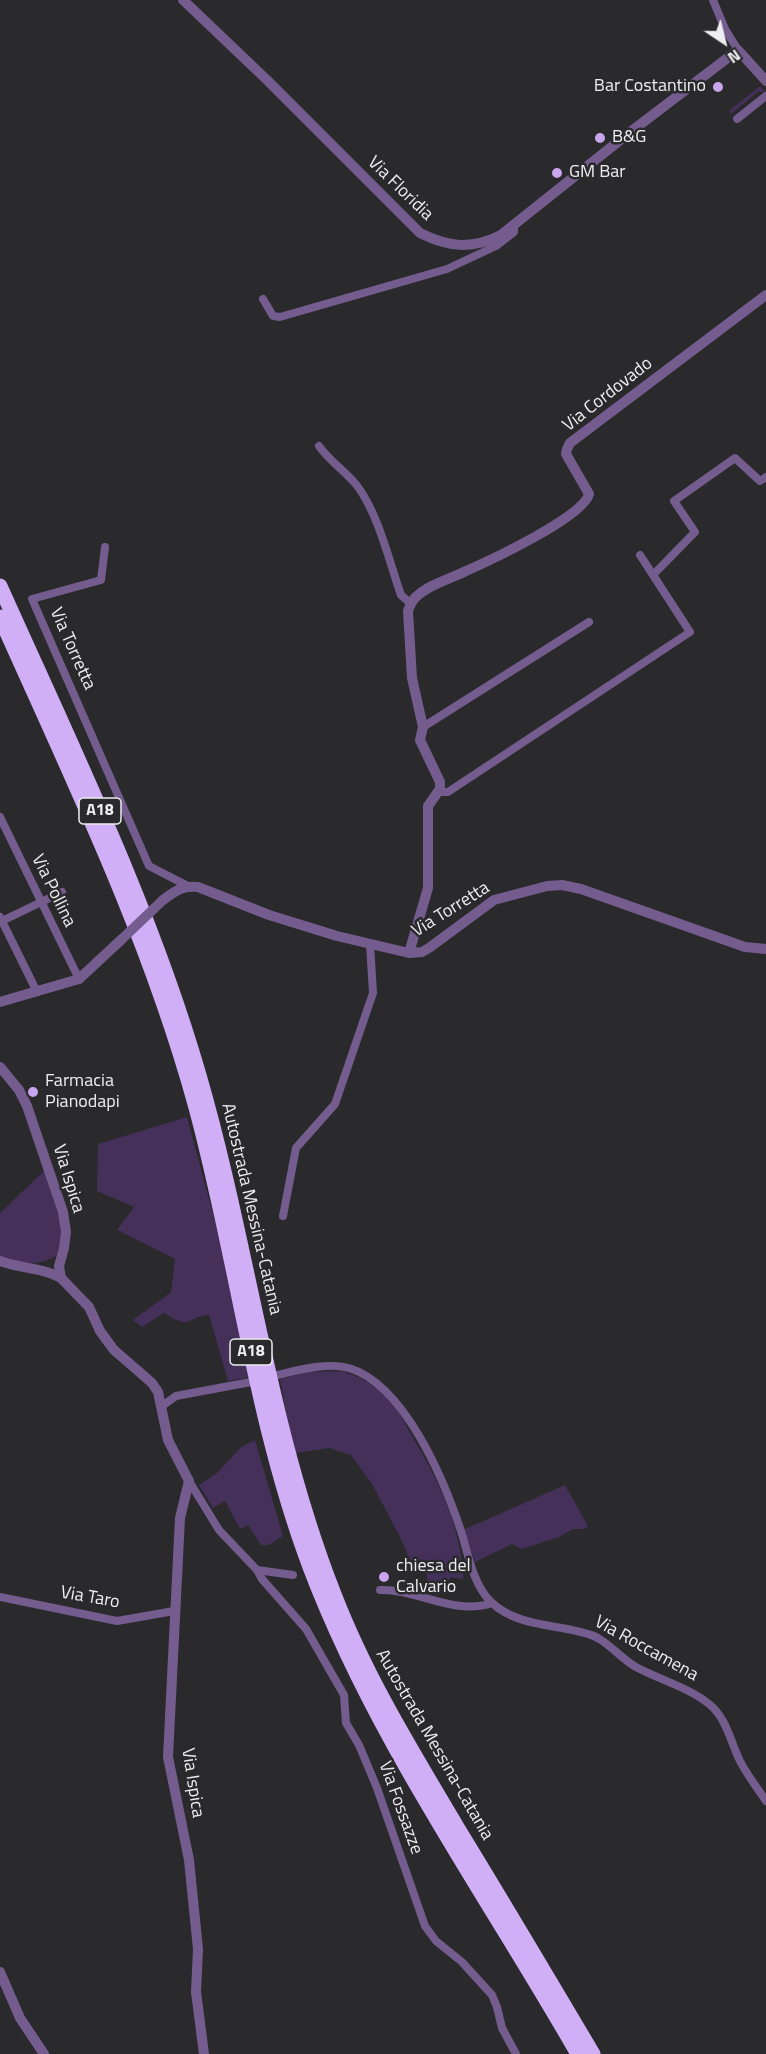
<!DOCTYPE html>
<style>
body{margin:0}
#map{position:relative;width:766px;height:2054px;overflow:hidden;background:#2a292c;font-family:"Titillium Web",sans-serif}
canvas{display:block}
.north{position:absolute;left:694px;top:12px;width:60px;height:60px;-webkit-text-stroke:4px #2a292c;paint-order:stroke;rotate:145deg;font-size:16px;font-weight:700;line-height:24px;text-align:center;color:#eeedef}
.north::after{content:'';display:block;margin:auto;width:21px;height:27px;background:#eeedef;clip-path:polygon(50% 0,100% 100%,50% 72%,0 100%)}
</style>
<div id="map">
<canvas width="766" height="2054"></canvas>
<div class="north">N</div>
</div>
<script>
const ctx = document.querySelector('canvas').getContext('2d');
ctx.lineJoin = 'round';
function paint(path, color) { ctx.fillStyle = color; ctx.fill(path, 'evenodd'); }
function trace(path, color, width, dash) { ctx.strokeStyle = color; ctx.lineWidth = width; ctx.lineCap = dash ? 'butt' : 'round'; ctx.setLineDash(dash || []); ctx.stroke(path); }
function drawText(font, color, halo, rows, align = 'center') {
  ctx.font = font + ' "Titillium Web",sans-serif'; ctx.lineWidth = 5; ctx.setLineDash([]); ctx.textBaseline = 'middle'; ctx.strokeStyle = halo; ctx.fillStyle = color; for (const [text, x, y, turn = 0] of rows) {
    ctx.save(); ctx.translate(x, y); ctx.rotate((+turn || 0) * Math.PI / 180); ctx.textAlign = isNaN(turn) ? turn : align; if (halo) ctx.strokeText(text, 0, 0); ctx.fillText(text, 0, 0); ctx.restore();
  }
}
paint(new Path2D(`
 M 760,86 L 766,93 L 759,91 L 731,114 L 729,111 Z
 M 187,1117 L 232,1285 L 251,1377 L 228,1381 L 209,1315 C 185,1317 192,1331 164,1313 L 142,1327 L 133,1320 L 171,1292 L 175,1259 L 117,1230 L 134,1207 L 97,1191 L 98,1144 Z
 M 46,1169 L 58,1206 L 63,1237 L 56,1256 C 37,1267 20,1263 0,1258 L 0,1213 Z
 M 341,1371 C 359,1376 375,1385 388,1398 C 397,1406 402,1419 408,1429 C 431,1468 453,1507 460,1551 C 462,1561 464,1569 463,1579 L 451,1577 L 449,1580 L 445,1580 L 442,1585 L 428,1583 L 426,1570 L 412,1565 L 400,1537 L 372,1484 L 351,1455 L 329,1448 L 296,1453 L 288,1424 L 280,1379 L 308,1372 Z
 M 255,1440 L 283,1536 L 269,1545 L 261,1545 L 248,1525 L 240,1529 L 225,1501 L 213,1508 L 199,1485 L 216,1474 L 241,1447 Z
 M 565,1485 L 588,1526 L 585,1529 L 573,1529 L 559,1537 L 522,1549 L 512,1544 L 475,1562 L 463,1530 Z`), '#443059');
trace(new Path2D(`
 M 713,0 L 725,29 L 738,50
 M 737,119 L 766,96
 M 263,299 L 273,316 L 280,317 L 447,269 L 496,246 L 514,232 L 514,226
 M 319,446 C 330,462 347,472 358,487 C 379,516 389,561 401,595 L 410,603
 M 105,547 L 101,580 L 32,599 L 149,866 L 188,886
 M 653,575 L 695,532 L 674,501 L 735,458 L 760,481 L 766,477
 M 423,727 L 589,622
 M 437,792 L 448,792 L 690,632 L 640,555
 M 0,817 L 79,979
 M 0,917 L 37,992
 M 0,922 L 62,892
 M 283,1216 L 296,1148 L 335,1104 L 373,993 L 370,944
 M 277,1375 C 299,1370 326,1362 349,1368 C 405,1385 444,1480 461,1531 C 468,1553 473,1585 491,1602 C 517,1627 556,1624 588,1634 C 605,1638 621,1659 636,1667 C 660,1680 688,1687 709,1704 C 727,1718 731,1744 741,1763 C 748,1776 758,1789 766,1801
 M 162,1406 L 176,1396 L 251,1382
 M 189,1481 L 219,1530 L 257,1570 L 293,1575
 M 257,1570 L 262,1579 L 306,1629 L 344,1695 L 346,1723 L 359,1745 L 377,1788 L 425,1926 L 436,1941 L 462,1962 L 492,1995 L 497,2007 L 502,2028 L 516,2054
 M 380,1590 C 417,1589 454,1616 492,1603
 M 0,1597 L 117,1621 L 174,1611`), '#745d8e', 8);
trace(new Path2D(`
 M 183,0 L 267,80 L 420,233 C 448,247 472,250 501,235 L 629,133 L 738,50 L 766,81
 M 163,900 C 175,891 183,885 198,887 L 269,915 L 337,936 L 409,953 L 422,952 L 429,948 L 494,900 L 547,886 L 562,885 L 581,889 L 745,947 L 766,949
 M 409,953 L 428,888 L 428,806 L 440,789 L 440,782 L 420,740 L 423,727 L 412,678 L 408,611 C 410,605 412,600 417,596 C 430,584 450,579 466,571 C 491,560 583,517 589,494 L 566,454 L 567,449 L 570,443 L 766,295
 M 0,1002 L 79,979 L 122,939
 M 0,1067 L 19,1090 L 27,1106 L 63,1212 L 66,1232 L 64,1248 L 59,1266 L 61,1278 L 89,1307 L 100,1331 L 114,1350 L 152,1383 L 158,1392 L 168,1440 L 189,1481 L 180,1518 L 168,1757 L 189,1860 L 198,1949 L 196,1992 L 204,2054
 M 0,1261 C 20,1269 42,1267 61,1278
 M 0,1972 L 20,2018 L 44,2054`), '#745d8e', 10);
trace(new Path2D(`
 M 0,586 C 72,747 150,906 199,1075 C 249,1247 268,1427 334,1594 C 366,1677 412,1751 457,1827 C 503,1902 548,1978 593,2054
 M 0,617 C 71,776 148,934 195,1104 C 237,1257 254,1418 310,1567 C 376,1741 486,1893 578,2054`), '#d1aff7', 15);
trace(new Path2D(`
 M 122,939 L 163,900`), '#745d8e', 10);
for (const [x, y, r, color] of [
 [718,87,6,"#c8a5ee"],
 [600,138,6,"#c8a5ee"],
 [557,173,6,"#c8a5ee"],
 [33,1092,6,"#c8a5ee"],
 [384,1577,6,"#c8a5ee"]
]) { const dot = new Path2D(); dot.arc(x, y, r, 0, 2 * Math.PI); ctx.fillStyle = color; ctx.fill(dot); trace(dot, '#2a292c', 2); }
for (const [x, y, w] of [
 [100,811,42],
 [251,1352,42]
]) { const box = new Path2D(); box.roundRect(x - w / 2, y - 13, w, 26, 4.5); ctx.fillStyle = '#2a292c'; ctx.fill(box); trace(box, '#eeedef', 1.5); }
drawText('bold 16px', '#eeedef', null, [
 ["A18",100,811],
 ["A18",251,1352]
]);
drawText('18px', '#eeedef', '#2a292c', [
 ["Bar Costantino",706,87,"right"],
 ["B&G",612,138],
 ["GM Bar",569,173],
 ["Farmacia",45,1082],
 ["Pianodapi",45,1103],
 ["chiesa del",396,1567],
 ["Calvario",396,1588]
], 'left');
drawText('18px', '#eeedef', '#2a292c', [
 ["Via Floridia",400,189,44],
 ["Via Cordovado",608,395,-38],
 ["Via Torretta",72,649,66],
 ["Via Pollina",53,891,64],
 ["Via Torretta",451,910,-32],
 ["Via Ispica",68,1179,73],
 ["Autostrada Messina-Catania",251,1209,77],
 ["Via Taro",90,1598,10],
 ["Via Roccamena",646,1649,29],
 ["Autostrada Messina-Catania",434,1745,60],
 ["Via Ispica",192,1783,81],
 ["Via Fossazze",400,1808,70]
]);
</script>
